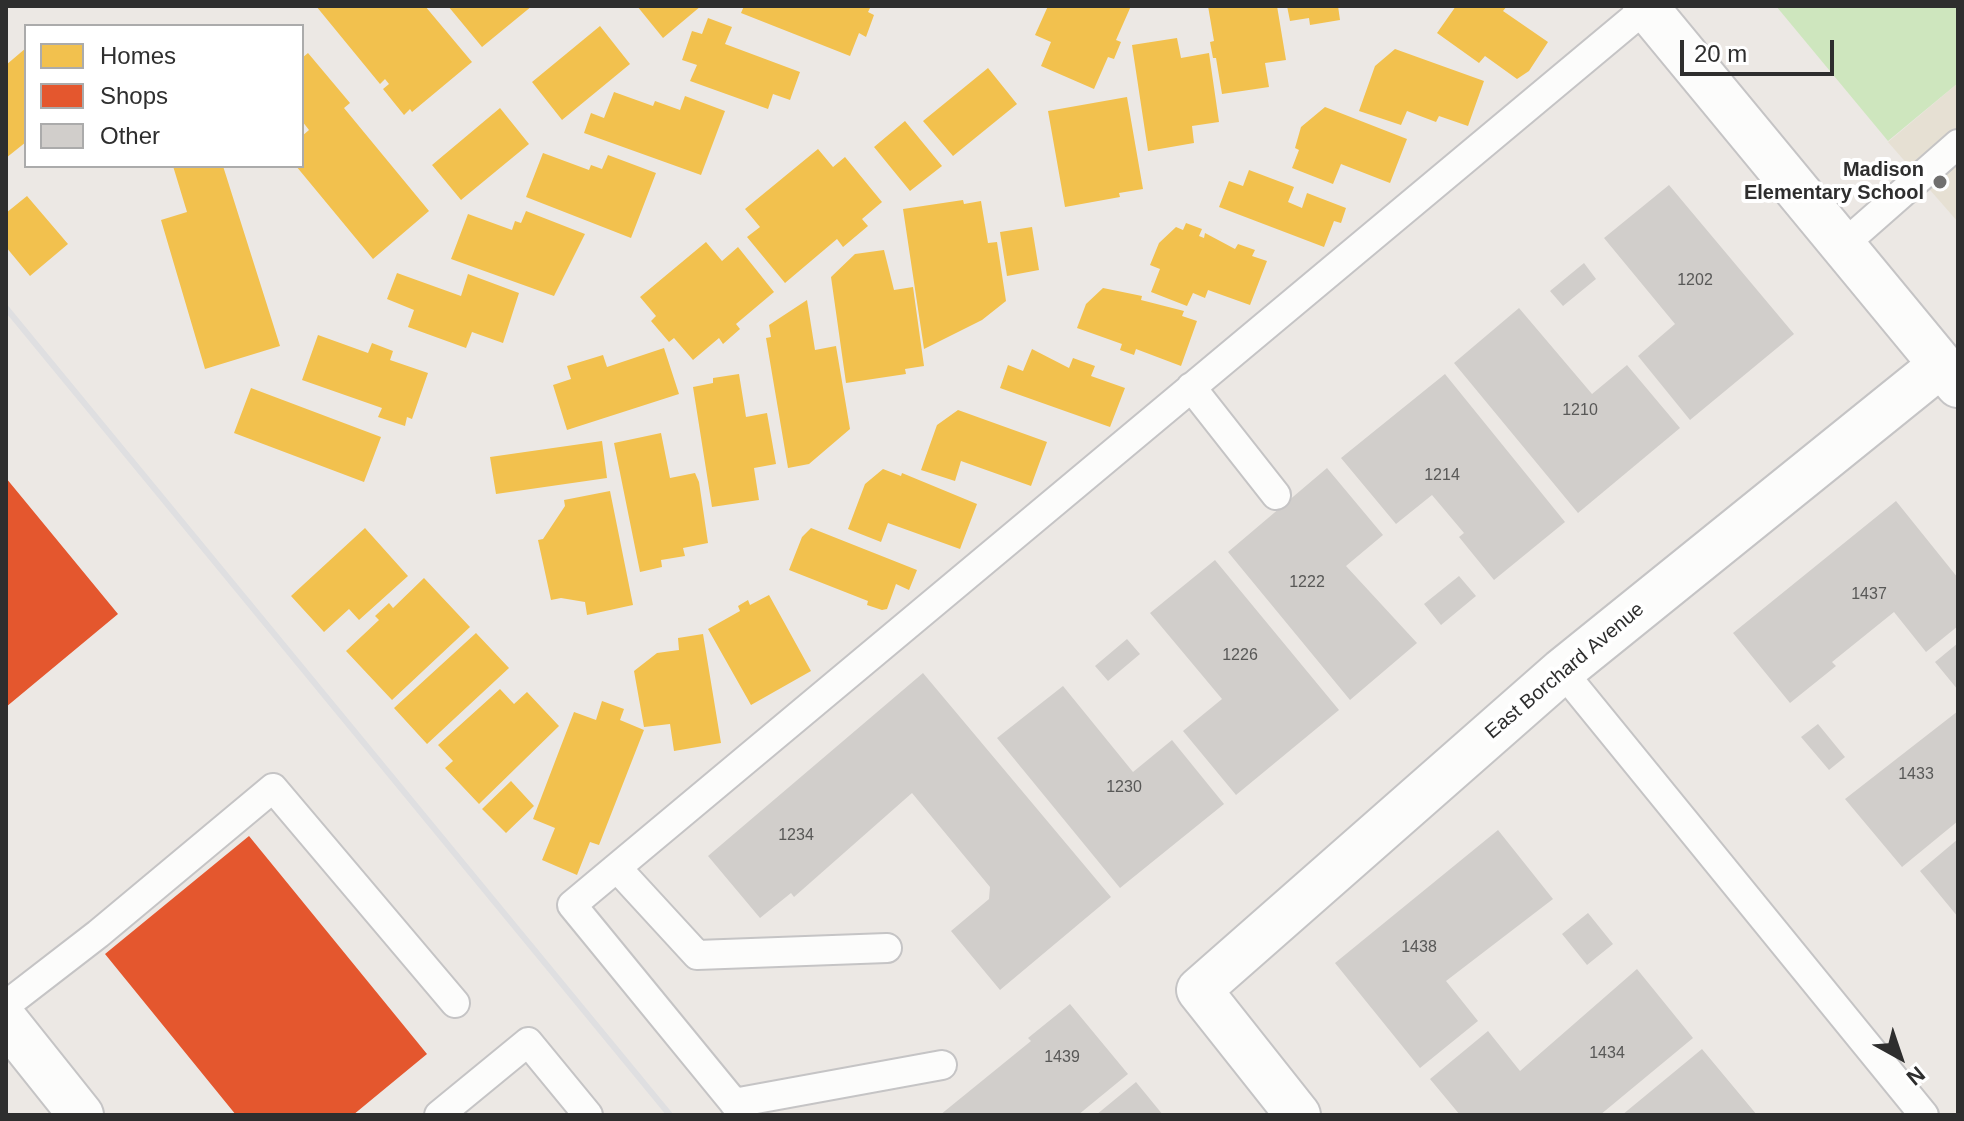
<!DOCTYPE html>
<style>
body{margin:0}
#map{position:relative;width:1964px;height:1121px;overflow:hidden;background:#ece8e4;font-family:Helvetica,sans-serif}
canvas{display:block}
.frame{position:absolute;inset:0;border:8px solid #2e2e2e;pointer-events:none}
.legend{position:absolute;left:24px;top:24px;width:280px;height:144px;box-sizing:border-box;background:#fff;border:2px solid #ababab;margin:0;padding:10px 14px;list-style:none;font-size:24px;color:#2e2e2e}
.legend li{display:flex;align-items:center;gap:16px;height:40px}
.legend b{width:40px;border:2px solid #ababab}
.north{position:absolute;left:1860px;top:1017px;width:80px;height:80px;-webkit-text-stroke:6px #fff;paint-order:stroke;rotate:140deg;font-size:22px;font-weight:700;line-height:32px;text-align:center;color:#2e2e2e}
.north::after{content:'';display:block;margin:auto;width:28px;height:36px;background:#2e2e2e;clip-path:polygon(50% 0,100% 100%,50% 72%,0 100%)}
.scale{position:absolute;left:1680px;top:40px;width:154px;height:36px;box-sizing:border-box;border:4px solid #2e2e2e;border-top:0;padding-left:10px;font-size:24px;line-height:28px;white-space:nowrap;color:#2e2e2e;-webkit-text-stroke:6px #fff;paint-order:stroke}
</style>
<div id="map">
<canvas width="1964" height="1121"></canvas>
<div class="frame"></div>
<ul class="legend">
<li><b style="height:22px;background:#f2c14e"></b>Homes</li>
<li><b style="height:22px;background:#e4572e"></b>Shops</li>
<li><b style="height:22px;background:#d1cecb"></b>Other</li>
</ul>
<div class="north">N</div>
<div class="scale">20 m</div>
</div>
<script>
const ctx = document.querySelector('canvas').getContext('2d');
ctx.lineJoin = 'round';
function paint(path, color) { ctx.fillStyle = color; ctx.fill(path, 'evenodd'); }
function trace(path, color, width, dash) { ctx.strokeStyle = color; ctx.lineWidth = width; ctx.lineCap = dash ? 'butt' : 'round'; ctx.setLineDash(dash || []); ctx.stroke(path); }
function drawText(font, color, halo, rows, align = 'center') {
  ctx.font = font + ' Helvetica,sans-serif'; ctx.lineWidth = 8; ctx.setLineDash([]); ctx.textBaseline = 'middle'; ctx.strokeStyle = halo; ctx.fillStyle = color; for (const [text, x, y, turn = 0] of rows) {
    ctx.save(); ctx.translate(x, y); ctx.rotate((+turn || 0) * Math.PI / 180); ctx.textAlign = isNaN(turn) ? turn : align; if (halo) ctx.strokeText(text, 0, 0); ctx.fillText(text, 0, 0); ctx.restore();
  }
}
paint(new Path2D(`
 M 1958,83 L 1958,222 L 1888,142 Z`), '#e6e0d3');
paint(new Path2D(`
 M 1776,6 L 1958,6 L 1958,83 L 1888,141 Z`), '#cee6be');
paint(new Path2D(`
 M 316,6 L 425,6 L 472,62 L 412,112 L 410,109 L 404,115 L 383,89 L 389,84 L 385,79 L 380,84 Z
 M 448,6 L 532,6 L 482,47 Z
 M 637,6 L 701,6 L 663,38 Z
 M 744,6 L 871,6 L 868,12 L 874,15 L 866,37 L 859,33 L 850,56 L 741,13 Z
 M 1048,6 L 1131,6 L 1116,40 L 1121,42 L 1114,59 L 1108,57 L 1094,89 L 1041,66 L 1051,42 L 1035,35 Z
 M 1208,6 L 1277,6 L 1286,60 L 1265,63 L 1269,87 L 1222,94 L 1216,58 L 1213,58 L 1210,42 L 1214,41 Z
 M 1287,6 L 1338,6 L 1340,20 L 1310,25 L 1309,18 L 1290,21 Z
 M 1456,6 L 1507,6 L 1503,11 L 1548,42 L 1529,71 L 1517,79 L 1485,56 L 1479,63 L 1437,33 Z
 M 708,18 L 732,27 L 725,44 L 800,72 L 790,100 L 773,94 L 768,109 L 690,81 L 697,65 L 682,60 L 692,31 L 702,34 Z
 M 600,26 L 630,64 L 562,120 L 532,82 Z
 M 1177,38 L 1181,58 L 1209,53 L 1219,122 L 1192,126 L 1194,143 L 1148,151 L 1132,45 Z
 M 26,48 L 26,142 L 6,158 L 6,65 Z
 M 1395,49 L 1484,81 L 1468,126 L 1439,116 L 1436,122 L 1407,111 L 1401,125 L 1359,111 L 1375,66 Z
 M 308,53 L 350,103 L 344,108 L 429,211 L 373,259 L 296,166 L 302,166 L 302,136 L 309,130 L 302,121 L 302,58 Z
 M 988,68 L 1017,104 L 953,156 L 923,121 Z
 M 614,92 L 653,106 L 655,101 L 680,110 L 685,96 L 725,111 L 701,175 L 584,133 L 591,113 L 604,118 Z
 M 1127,97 L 1143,189 L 1119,193 L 1120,197 L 1065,207 L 1048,111 Z
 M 1325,107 L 1407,139 L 1390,183 L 1341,164 L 1333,184 L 1292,168 L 1299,150 L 1295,148 L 1301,127 Z
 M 500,108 L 529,144 L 461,200 L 432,165 Z
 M 905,121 L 942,166 L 910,191 L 874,147 Z
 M 818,149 L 833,167 L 845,157 L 882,202 L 862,219 L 868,226 L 843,247 L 837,239 L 785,283 L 747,237 L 760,227 L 745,209 Z
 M 543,153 L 589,170 L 591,165 L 602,169 L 608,155 L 656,173 L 631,238 L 526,197 Z
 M 173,166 L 223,166 L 280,346 L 205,369 L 161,220 L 187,212 Z
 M 1249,170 L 1294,187 L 1288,202 L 1302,208 L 1307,193 L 1346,208 L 1341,223 L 1334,221 L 1324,247 L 1219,207 L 1229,181 L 1243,186 Z
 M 27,196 L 68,244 L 30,276 L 6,247 L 6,213 Z
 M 963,200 L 964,204 L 981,201 L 988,243 L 997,242 L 1006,301 L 982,320 L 924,349 L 903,209 Z
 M 526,211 L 585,234 L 554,296 L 451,259 L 468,214 L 512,230 L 515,221 L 521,223 Z
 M 1186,223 L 1202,229 L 1199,236 L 1204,238 L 1205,233 L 1235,249 L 1238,244 L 1255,250 L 1252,256 L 1267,261 L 1250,305 L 1208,290 L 1205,298 L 1193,293 L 1187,306 L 1151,292 L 1160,269 L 1150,265 L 1159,243 L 1176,227 L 1183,230 Z
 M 1032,227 L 1039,270 L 1007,276 L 1000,232 Z
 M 706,242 L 722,261 L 738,247 L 774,292 L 736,324 L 740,329 L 723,344 L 719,338 L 693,360 L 674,338 L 669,342 L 651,321 L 656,316 L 640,297 Z
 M 884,250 L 894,290 L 913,287 L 924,366 L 905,369 L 906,374 L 846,383 L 831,277 L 855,254 Z
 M 397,273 L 461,296 L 468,274 L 519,293 L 503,343 L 472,332 L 466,348 L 408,327 L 414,310 L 387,299 Z
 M 1103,288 L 1142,296 L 1141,300 L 1184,311 L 1182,316 L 1197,321 L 1181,366 L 1136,349 L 1134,355 L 1120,350 L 1122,344 L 1077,328 L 1086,304 Z
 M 807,300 L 815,350 L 836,346 L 850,429 L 809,464 L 788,468 L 766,338 L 771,337 L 769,325 Z
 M 318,335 L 368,353 L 372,343 L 393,351 L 390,360 L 428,373 L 412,419 L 407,417 L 405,426 L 378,417 L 382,408 L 302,380 Z
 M 664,348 L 679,394 L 567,430 L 553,385 L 571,379 L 567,366 L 603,355 L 607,367 Z
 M 1032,349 L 1069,368 L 1073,358 L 1095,366 L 1091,376 L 1125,388 L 1110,427 L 1000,388 L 1008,365 L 1023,371 Z
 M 739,374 L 746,417 L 767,413 L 776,464 L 754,468 L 759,500 L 712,507 L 693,387 L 713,383 L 713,378 Z
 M 251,388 L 381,437 L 364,482 L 234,433 Z
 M 958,410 L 1047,442 L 1031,486 L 961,461 L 955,481 L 921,470 L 937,425 Z
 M 661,433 L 670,478 L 695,473 L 699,482 L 708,543 L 683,548 L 685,556 L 661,560 L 662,567 L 640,572 L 614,443 Z
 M 602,441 L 607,478 L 496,494 L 490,457 Z
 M 883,469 L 901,476 L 902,473 L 977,504 L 960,549 L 888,523 L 881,542 L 848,529 L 865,484 Z
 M 610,491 L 633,605 L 587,615 L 585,602 L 561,598 L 551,600 L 538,540 L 543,539 L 565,506 L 564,500 Z
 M 365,528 L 408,576 L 359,620 L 349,609 L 324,632 L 291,596 Z
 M 811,528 L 917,570 L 909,590 L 896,584 L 887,609 L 882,610 L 867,605 L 868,601 L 789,570 L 802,537 Z
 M 424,578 L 470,627 L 392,700 L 346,651 L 379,620 L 375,616 L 389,603 L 393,608 Z
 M 769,595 L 811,671 L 751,705 L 708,629 L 740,611 L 738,606 L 748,600 L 750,605 Z
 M 476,633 L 509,668 L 427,744 L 394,708 Z
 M 703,634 L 721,743 L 674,751 L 670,724 L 644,727 L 634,671 L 657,653 L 679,650 L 678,638 Z
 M 500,689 L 514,704 L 527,692 L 559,726 L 479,804 L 445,768 L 453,761 L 438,745 Z
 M 602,701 L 624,709 L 620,720 L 644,730 L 599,845 L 590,842 L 577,875 L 542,860 L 555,828 L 533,819 L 574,712 L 596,720 Z
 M 511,781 L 534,806 L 506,833 L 482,809 Z`), '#f2c14e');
paint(new Path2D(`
 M 6,478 L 118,614 L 6,707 Z
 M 249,836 L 427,1054 L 353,1115 L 236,1115 L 105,954 Z`), '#e4572e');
paint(new Path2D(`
 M 1669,185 L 1794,334 L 1690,420 L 1638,356 L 1675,324 L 1604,238 Z
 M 1584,263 L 1596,279 L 1563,306 L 1550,291 Z
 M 1519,308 L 1592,394 L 1627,365 L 1680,428 L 1578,513 L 1454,363 Z
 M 1445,374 L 1565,522 L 1494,580 L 1459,537 L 1464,533 L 1432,495 L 1396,524 L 1341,458 Z
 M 1327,468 L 1383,535 L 1346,566 L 1417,643 L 1350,700 L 1228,552 Z
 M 1896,501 L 1958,578 L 1958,626 L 1926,652 L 1894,612 L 1832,662 L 1836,666 L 1790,703 L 1733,633 Z
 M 1215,560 L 1339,710 L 1236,795 L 1183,731 L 1222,699 L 1150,613 Z
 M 1459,576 L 1476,596 L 1441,625 L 1424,604 Z
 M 1127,639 L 1140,654 L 1108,681 L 1095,666 Z
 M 1958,643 L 1958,690 L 1935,662 Z
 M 923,673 L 1111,897 L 1000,990 L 951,931 L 989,899 L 990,887 L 912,793 L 794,897 L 791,893 L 760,918 L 708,856 Z
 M 1063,686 L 1133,772 L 1172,740 L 1224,804 L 1120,888 L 997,738 Z
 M 1958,711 L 1958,821 L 1902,867 L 1845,799 Z
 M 1818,724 L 1845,757 L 1829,770 L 1801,737 Z
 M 1498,830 L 1553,899 L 1446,981 L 1478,1021 L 1420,1068 L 1335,963 Z
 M 1958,839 L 1958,917 L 1920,871 Z
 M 1588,913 L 1613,944 L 1587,965 L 1562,934 Z
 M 1637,969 L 1693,1038 L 1600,1115 L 1460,1115 L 1430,1079 L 1488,1031 L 1520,1071 Z
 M 1070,1004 L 1128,1074 L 1078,1115 L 940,1115 L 1031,1041 L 1028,1038 Z
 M 1702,1049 L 1757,1115 L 1622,1115 Z
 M 1136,1082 L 1163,1115 L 1096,1115 Z`), '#d1cecb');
const service = new Path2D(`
 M 1842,246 L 1958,144
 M 1191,387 L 1276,495
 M 1562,671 L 1924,1115
 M 617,868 L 697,955 L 887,948
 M 6,1005 L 98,934 L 273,788 L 455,1003
 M 734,1103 L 942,1065
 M 439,1115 L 528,1042 L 588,1115
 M 744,1115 L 572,905 L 1646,8`);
const minor = new Path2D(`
 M 6,1021 L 81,1115
 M 1298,1115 L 1199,990 L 1562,671 L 1941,365`);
const tertiary = new Path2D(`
 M 1645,6 L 1958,385`);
trace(service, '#c5c4c5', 32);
trace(minor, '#c5c4c5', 48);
trace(tertiary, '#c5c4c5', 48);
trace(service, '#fcfcfb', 28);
trace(minor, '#fcfcfb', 44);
trace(tertiary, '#fcfcfb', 44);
trace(new Path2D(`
 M 6,308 L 670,1115`), '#dfdfe1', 6);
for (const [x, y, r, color] of [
 [1940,182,8,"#706f6e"]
]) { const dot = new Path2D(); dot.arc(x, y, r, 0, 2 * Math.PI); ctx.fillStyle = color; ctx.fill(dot); trace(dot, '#fff', 3); }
drawText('16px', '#585857', null, [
 ["1202",1695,281],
 ["1210",1580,411],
 ["1214",1442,476],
 ["1222",1307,583],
 ["1437",1869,595],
 ["1226",1240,656],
 ["1433",1916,775],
 ["1230",1124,788],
 ["1234",796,836],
 ["1438",1419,948],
 ["1434",1607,1054],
 ["1439",1062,1058]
]);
drawText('bold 20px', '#2e2e2e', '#fff', [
 ["Madison",1924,170],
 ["Elementary School",1924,193]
], 'right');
drawText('20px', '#2e2e2e', '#fff', [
 ["East Borchard Avenue",1565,671,-40]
]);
</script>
